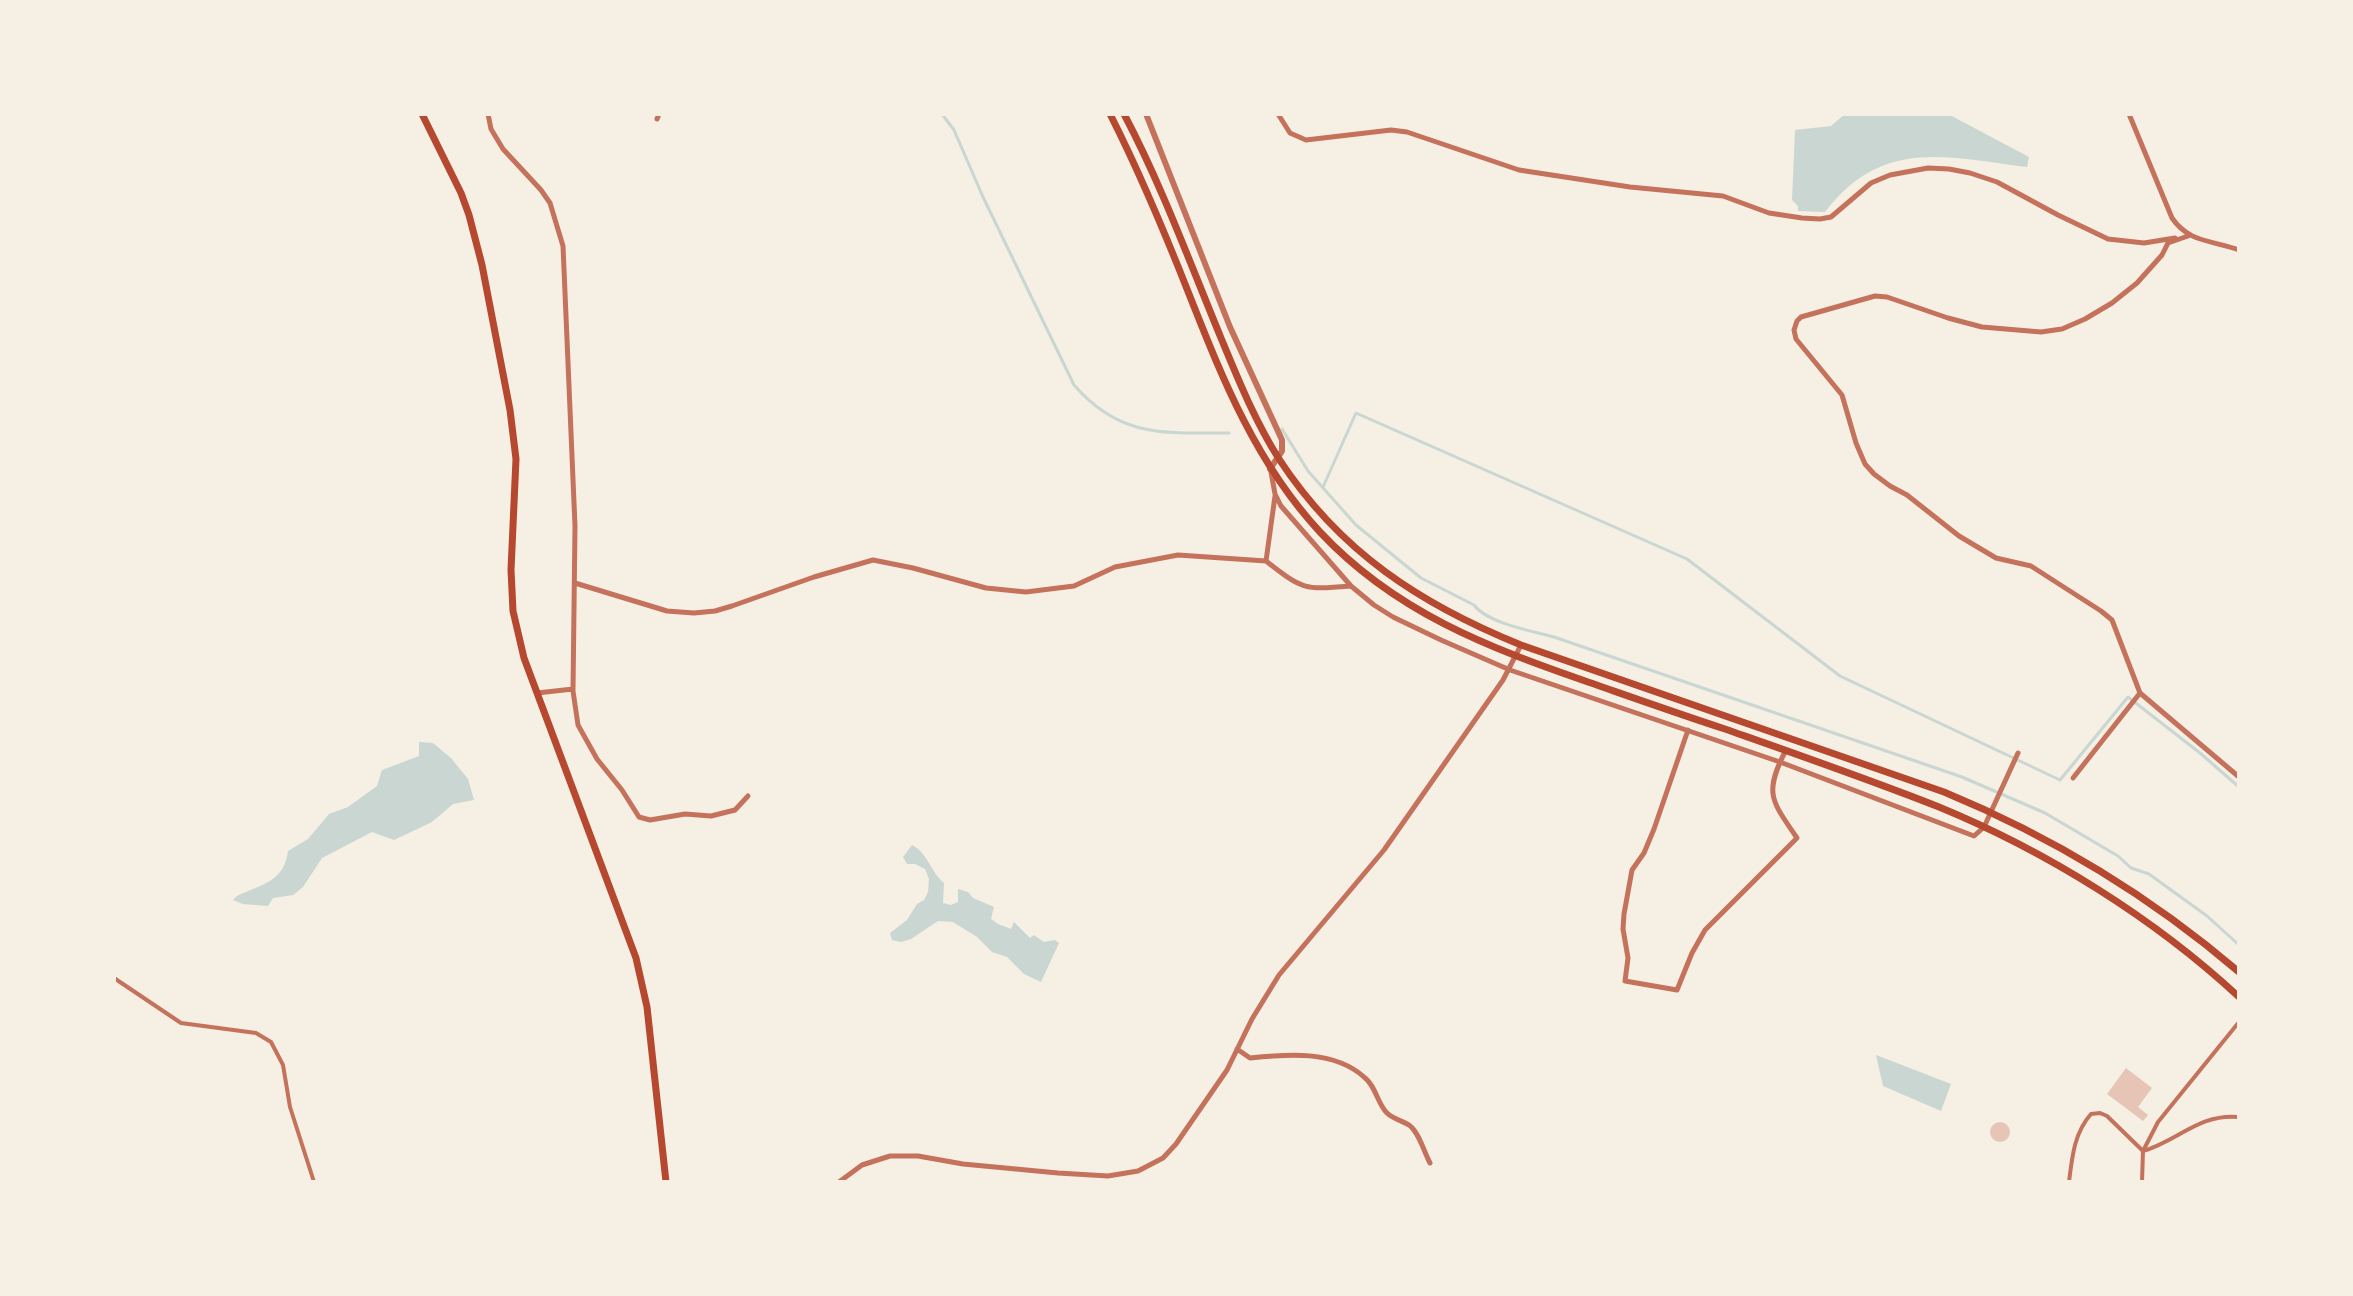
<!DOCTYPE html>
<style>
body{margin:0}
#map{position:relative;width:2353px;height:1296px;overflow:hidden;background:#f6efe4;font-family:Quicksand,sans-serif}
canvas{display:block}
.frame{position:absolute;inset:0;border:116px solid #f6efe4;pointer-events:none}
</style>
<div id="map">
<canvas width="2353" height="1296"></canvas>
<div class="frame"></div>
</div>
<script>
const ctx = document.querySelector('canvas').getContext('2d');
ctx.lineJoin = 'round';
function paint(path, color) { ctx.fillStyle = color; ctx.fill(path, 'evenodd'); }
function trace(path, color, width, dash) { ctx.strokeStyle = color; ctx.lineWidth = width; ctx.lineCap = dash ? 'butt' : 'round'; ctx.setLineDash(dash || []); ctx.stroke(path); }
paint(new Path2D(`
 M 1845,114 L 1948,114 L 2029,157 L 2027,167 C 1947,157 1882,137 1825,212 L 1798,211 L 1798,206 L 1792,200 L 1795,130 L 1831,126 Z
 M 419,742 L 433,743 L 451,758 L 468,779 L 474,800 L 453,804 L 432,822 L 394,840 L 372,832 L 322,858 L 303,887 L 293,895 L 273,898 L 268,906 L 243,904 L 233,900 L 237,896 C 262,884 284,882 288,851 L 308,839 L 329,814 L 348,807 L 377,786 L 382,770 L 419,756 Z
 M 912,845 C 927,852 930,871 944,883 L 943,903 L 951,905 L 958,902 L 958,889 L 968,892 L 973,898 L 994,907 L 991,919 L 998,924 L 1011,929 L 1014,922 L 1030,938 L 1034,935 L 1044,942 L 1055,940 L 1059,943 L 1041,982 L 1024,974 L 1007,957 L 992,952 L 977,937 L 953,922 L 938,921 L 911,939 L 901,942 L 892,940 L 890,933 L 907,920 L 917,904 L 924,900 L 928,892 L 929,879 L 925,869 L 915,864 L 907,864 L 903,857 Z
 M 1876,1055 L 1951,1084 L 1941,1111 L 1883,1086 Z`), '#c9d6d2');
trace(new Path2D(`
 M 942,114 L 954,130 L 983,197 L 1074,385 C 1120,438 1164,433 1229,433
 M 1282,429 L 1308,471 L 1356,525 L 1421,578 L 1474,605 C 1487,623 1532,631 1554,637 L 1962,777 L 2045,813 L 2118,856 L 2131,868 L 2149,874 L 2207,916 L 2239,945
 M 1323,487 L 1356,413 L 1687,559 L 1840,676 L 2060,780 L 2128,697 L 2200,753 L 2239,787`), '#c9d6d2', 3);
paint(new Path2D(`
 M 2126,1068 L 2152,1088 L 2138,1107 L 2148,1115 L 2143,1121 L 2107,1094 Z
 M1990 1132a10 10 0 1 1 20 0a10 10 0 1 1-20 0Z`), '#e6c5b7');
trace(new Path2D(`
 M 114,978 L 181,1023 L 256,1033 L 271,1042 L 283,1065 L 290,1107 L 314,1182
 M 2143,1151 C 2178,1141 2199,1113 2239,1117
 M 2069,1182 C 2072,1158 2074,1133 2091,1114 L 2100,1113 L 2107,1116 L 2143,1151
 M 2142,1182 L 2143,1151 L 2158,1122 L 2239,1022`), '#c5725c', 4);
trace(new Path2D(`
 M 488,114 L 491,129 L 503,149 L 541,190 L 550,203 L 563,246 L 575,526 L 573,691 L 578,725 L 597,759 L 622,790 L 639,817 L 650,820 L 685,814 L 711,816 L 735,810 L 748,796
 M 1278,114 L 1290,133 L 1306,140 L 1391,130 L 1407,132 L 1519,170 L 1630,187 L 1723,196 L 1769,213 L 1802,218 L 1820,219 L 1831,217 L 1871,183 L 1890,175 L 1928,168 L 1949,169 L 1970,173 L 1997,182 L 2058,215 L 2108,239 L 2144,243 L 2175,238
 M 2129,114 L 2172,218 C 2189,243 2212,240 2239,250
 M 657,119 L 659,114
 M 2188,236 L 2168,243 L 2162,255 L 2137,283 L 2112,303 L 2085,319 L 2062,329 L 2041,332 L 1982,327 L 1948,318 L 1887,297 L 1875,296 L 1801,317 L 1797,321 L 1794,330 L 1796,339 L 1842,395 L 1856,443 L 1865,464 L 1874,474 L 1890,486 L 1907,495 L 1959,536 L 1996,558 L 2031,566 L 2101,611 L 2112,620 L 2140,693 L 2239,777
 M 1271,472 L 1275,494 L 1281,506 L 1351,586 L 1374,605 L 1393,617 L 1441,640 L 1510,670 L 1780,762 L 1974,836 L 1984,827 L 2018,753
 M 1266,561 C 1303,590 1304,590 1350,586
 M 575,583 L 667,611 L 694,613 L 715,611 L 732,606 L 814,577 L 873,560 L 913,568 L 986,588 L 1026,592 L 1074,586 L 1115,567 L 1178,555 L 1266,561 L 1275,496
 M 537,693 L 573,689
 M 1688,730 L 1654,829 L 1644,853 L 1632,870 L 1624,914 L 1623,929 L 1628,958 L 1625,981 L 1677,990 L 1692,953 L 1705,930 L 1797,838 C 1772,801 1763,794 1786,750
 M 2073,778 L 2140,693
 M 1237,1049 L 1250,1058 C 1287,1054 1334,1050 1364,1077 C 1376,1086 1377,1103 1387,1113 C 1393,1119 1403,1121 1409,1125 C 1419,1132 1424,1152 1430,1163
 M 839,1182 L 862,1165 L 890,1156 L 918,1156 L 963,1164 L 1058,1173 L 1108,1176 L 1138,1171 L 1163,1158 L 1176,1144 L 1227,1070 L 1252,1019 L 1279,975 L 1384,850 L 1503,680 L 1521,645`), '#c5725c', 5);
trace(new Path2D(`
 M 1146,114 L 1230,327 L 1282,440 L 1282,451 L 1270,469`), '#c5725c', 6);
trace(new Path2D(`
 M 422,114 L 461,193 L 469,215 L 482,265 L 510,410 L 516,459 L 511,570 L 513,611 L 524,658 L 636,958 L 647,1007 L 666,1182
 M 1110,114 C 1140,173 1165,233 1189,294 C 1223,380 1256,463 1320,532 C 1395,612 1487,647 1588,682 C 1634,698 1679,714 1725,729 C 1796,754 1868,779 1939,807 C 2046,851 2154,918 2239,997
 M 1124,114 C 1162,186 1190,263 1221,338 C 1238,379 1255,421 1279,459 C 1340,552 1420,604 1521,645 L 1944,792 C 2053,837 2149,895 2239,972`), '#b5482f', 7);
</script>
